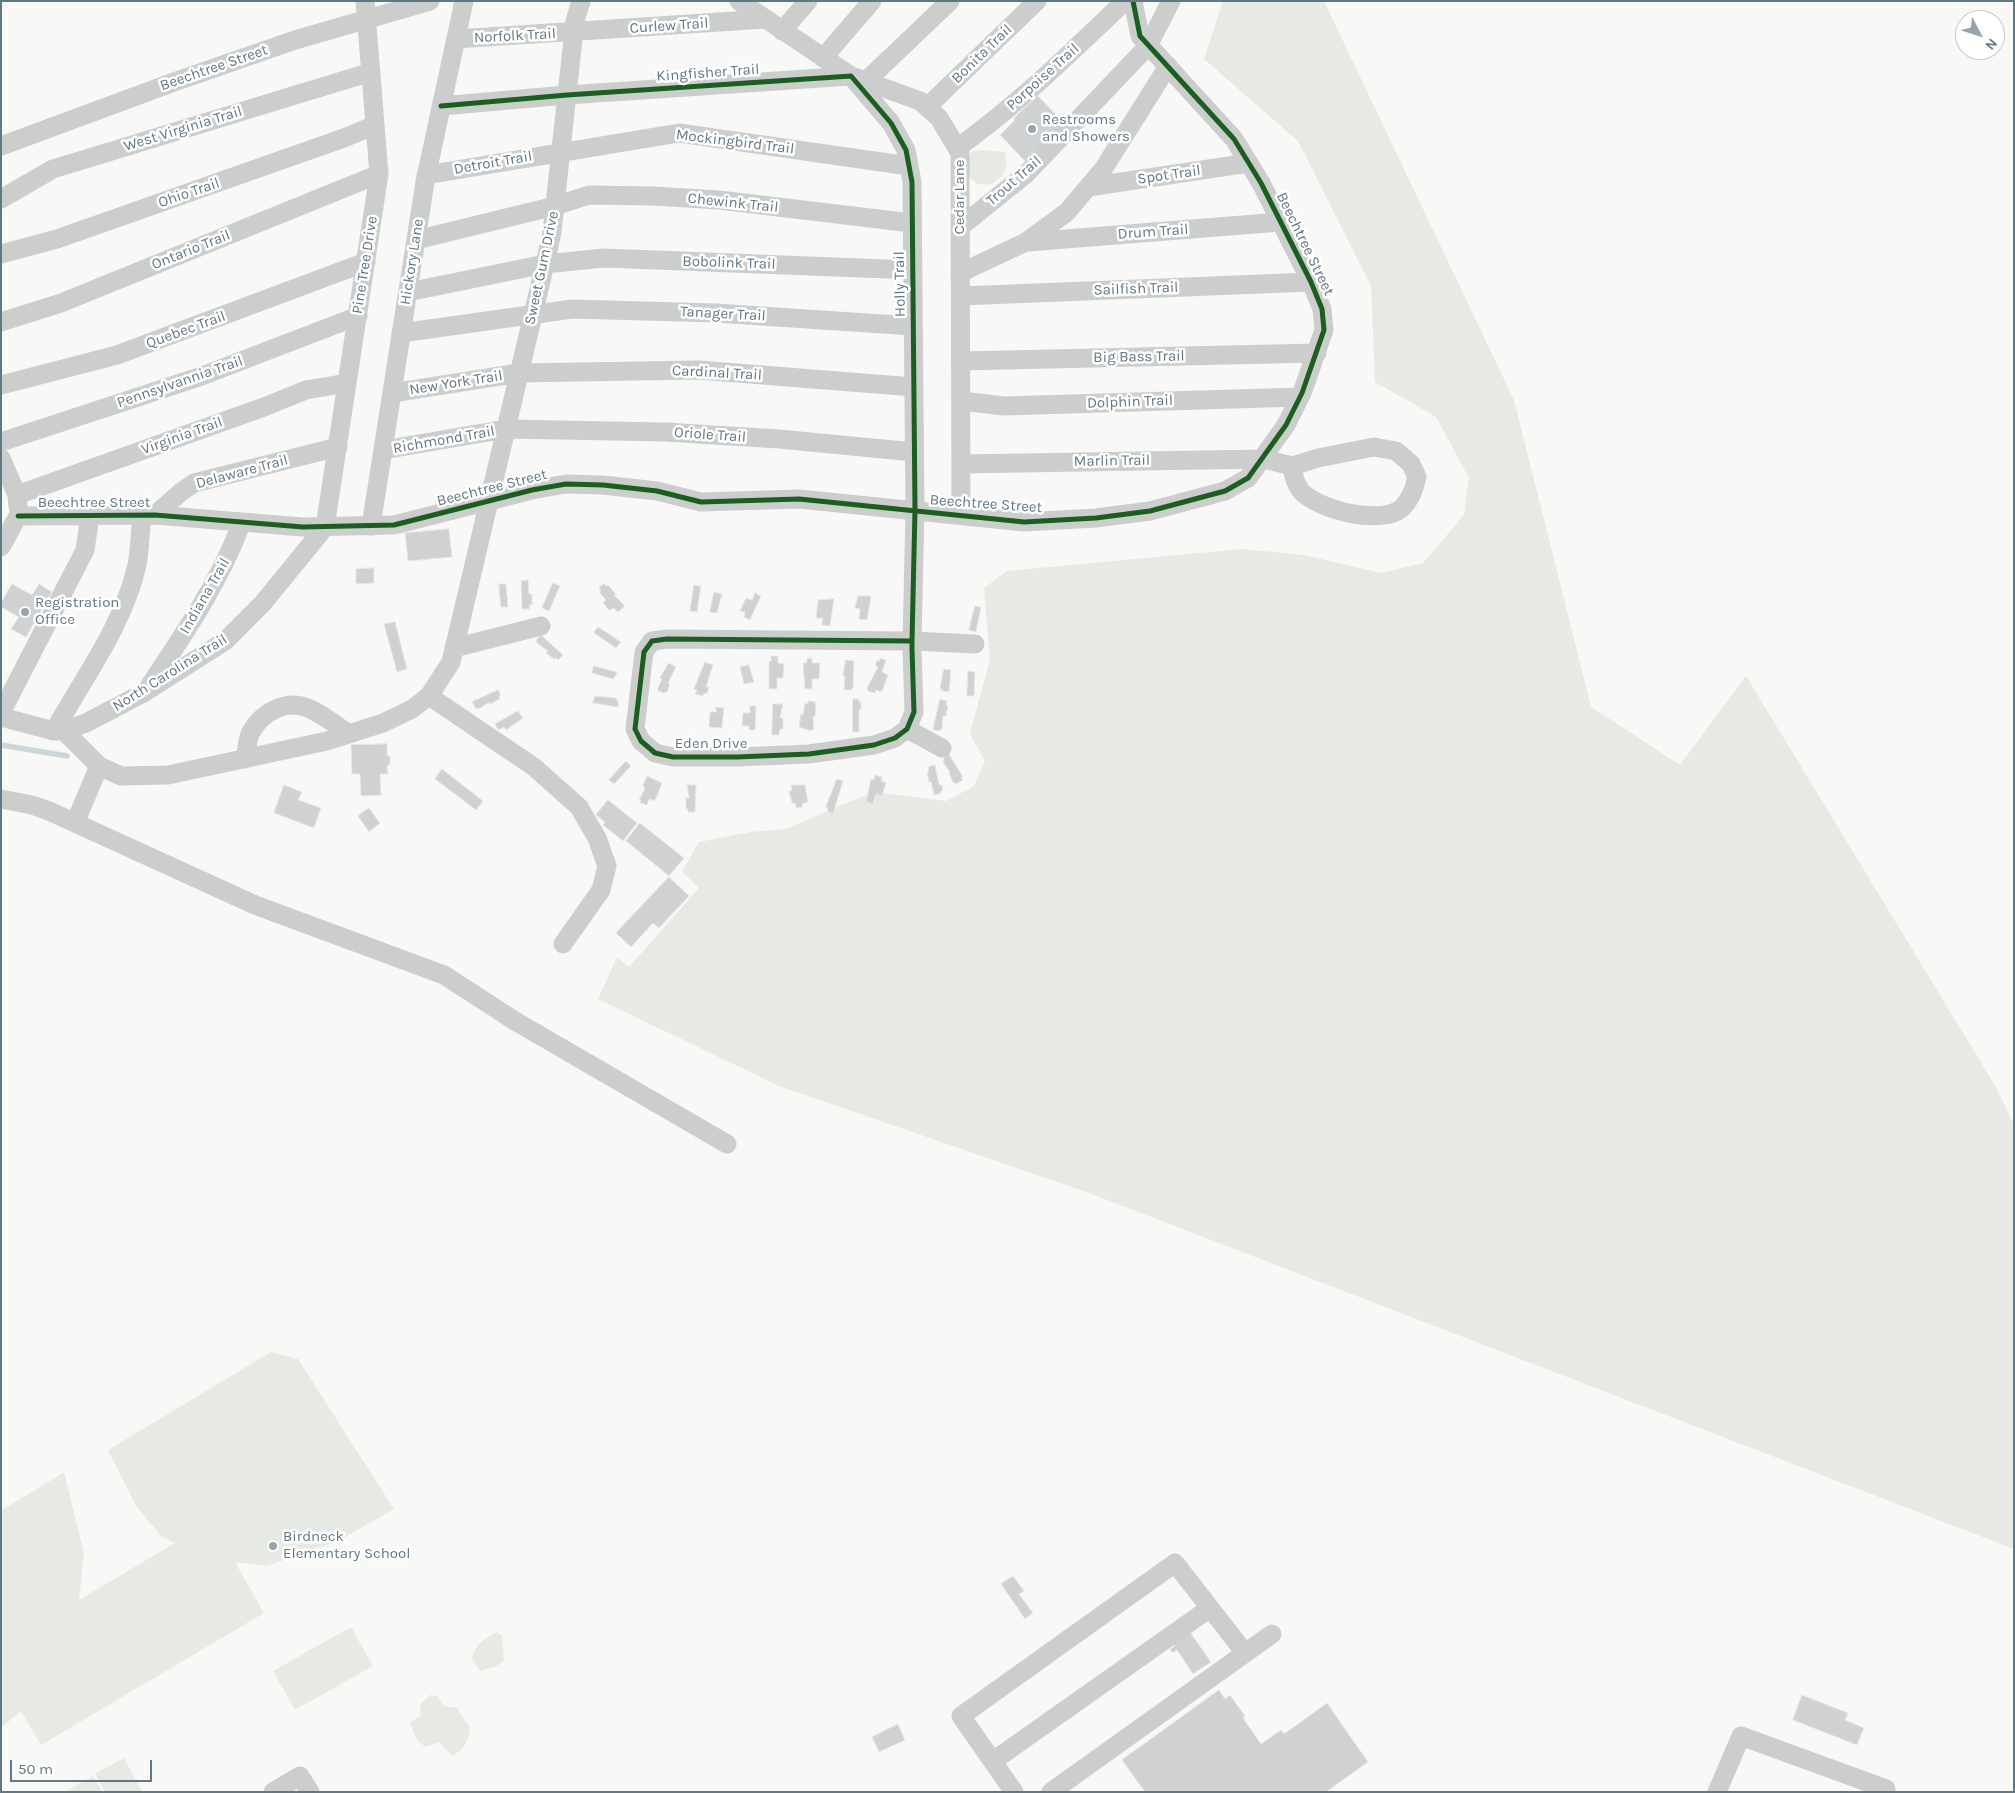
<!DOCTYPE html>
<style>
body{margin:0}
#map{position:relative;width:2015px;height:1793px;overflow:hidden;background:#f8f8f7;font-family:Karla,sans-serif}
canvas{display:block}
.frame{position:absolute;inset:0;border:2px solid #617784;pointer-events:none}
.north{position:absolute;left:1955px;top:10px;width:50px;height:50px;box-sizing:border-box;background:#fff;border:1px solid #c0c9ce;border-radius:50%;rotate:130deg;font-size:14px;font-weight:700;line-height:20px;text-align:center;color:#617784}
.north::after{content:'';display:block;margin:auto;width:18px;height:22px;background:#96a4ac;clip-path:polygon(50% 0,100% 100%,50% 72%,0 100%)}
.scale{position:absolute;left:10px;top:1760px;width:142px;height:22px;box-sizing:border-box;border:2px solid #617784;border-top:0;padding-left:6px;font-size:15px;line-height:18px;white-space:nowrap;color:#617784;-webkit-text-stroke:4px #fff;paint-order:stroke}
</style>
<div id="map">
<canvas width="2015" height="1793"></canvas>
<div class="frame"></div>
<div class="north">N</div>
<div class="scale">50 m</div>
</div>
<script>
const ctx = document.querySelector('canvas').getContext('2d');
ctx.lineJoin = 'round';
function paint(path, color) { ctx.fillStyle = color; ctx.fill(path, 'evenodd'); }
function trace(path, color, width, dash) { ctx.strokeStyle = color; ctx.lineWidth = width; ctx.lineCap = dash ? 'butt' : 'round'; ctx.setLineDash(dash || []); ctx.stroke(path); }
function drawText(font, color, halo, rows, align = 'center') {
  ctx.font = font + ' Karla,sans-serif'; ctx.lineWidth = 5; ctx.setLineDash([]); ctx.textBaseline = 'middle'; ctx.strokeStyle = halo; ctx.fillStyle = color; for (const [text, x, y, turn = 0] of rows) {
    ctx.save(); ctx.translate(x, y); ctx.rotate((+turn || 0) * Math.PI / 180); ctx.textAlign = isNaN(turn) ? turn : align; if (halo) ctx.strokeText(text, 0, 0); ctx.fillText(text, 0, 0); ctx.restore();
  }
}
paint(new Path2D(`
 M 1223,1 L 1324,1 L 1514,400 L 1591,707 L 1680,765 L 1746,676 L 1996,1087 L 2014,1125 L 2014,1549 L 1089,1193 L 779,1086 L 598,999 L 617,957 L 629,967 L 699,888 L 682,872 L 699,842 L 750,832 L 785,829 L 873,792 L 946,801 L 974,786 L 985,761 L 970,734 L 990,659 L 984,588 L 1007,571 L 1242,549 L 1304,555 L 1381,573 L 1423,563 L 1464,515 L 1469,478 L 1436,417 L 1375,382 L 1371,286 L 1298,141 L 1204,59 Z
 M 981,150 L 1005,152 C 1009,172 1005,174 990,185 L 977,184 L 968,176 L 968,156 L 973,151 Z
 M 271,1352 L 298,1359 L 394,1509 L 338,1541 L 267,1566 L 235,1562 L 264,1613 L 41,1745 L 21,1711 L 1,1728 L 1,1511 L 64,1472 L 84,1553 L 79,1600 L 175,1543 L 161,1536 L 137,1507 L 108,1450 Z
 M 351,1627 L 373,1666 L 295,1710 L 273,1671 Z
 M 497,1632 L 502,1636 L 504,1661 L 494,1667 L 480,1671 L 472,1659 C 475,1644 484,1639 497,1632 Z
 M 430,1695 L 438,1696 L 444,1706 L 457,1708 L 470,1728 C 468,1742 465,1749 452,1756 L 439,1742 L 426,1747 L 418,1742 L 410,1724 L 412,1721 L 420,1716 L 421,1703 Z
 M 124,1758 L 142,1792 L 105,1792 L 95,1774 Z
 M 93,1776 L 102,1792 L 65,1792 Z`), '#e7eae4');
trace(new Path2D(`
 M 1,745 L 67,756`), '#cbd6d8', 5.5);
const building = new Path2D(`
 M 1038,96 L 1064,123 L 1025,161 L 1000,135 L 1015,120 L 1014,118 Z
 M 449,529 L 452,557 L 408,561 L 405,533 Z
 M 374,568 L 374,583 L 356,584 L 356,569 Z
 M 528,580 L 529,594 L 532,594 L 532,605 L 529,605 L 530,609 L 522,609 L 521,581 Z
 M 553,583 L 560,586 L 549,611 L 542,608 Z
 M 12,584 L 32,595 L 39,584 L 52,592 L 26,637 L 11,629 L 19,617 L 1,607 L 1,603 Z
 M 499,584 L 506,584 L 508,607 L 501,607 Z
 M 604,584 L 606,586 L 608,585 L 616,594 L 614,595 L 625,606 L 618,612 L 614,608 L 609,610 L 603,603 L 606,600 L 599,592 L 601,591 L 599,588 Z
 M 694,585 L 701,586 L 697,612 L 690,611 Z
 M 714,592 L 722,594 L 717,613 L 710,612 Z
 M 755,593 L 761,596 L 750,620 L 744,617 L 745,612 L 740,611 L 746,598 L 752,600 Z
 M 858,596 L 871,596 L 867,620 L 859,619 L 860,609 L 855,608 Z
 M 834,599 L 830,626 L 822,625 L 823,618 L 816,618 L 818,600 Z
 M 975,606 L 981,607 L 976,632 L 969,630 Z
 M 395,622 L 407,669 L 397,672 L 384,624 Z
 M 598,627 L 621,642 L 616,648 L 594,633 Z
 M 541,635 L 563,655 L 558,660 L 556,658 L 554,659 L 546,653 L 548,651 L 538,644 L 536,641 Z
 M 771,656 L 778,656 L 778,663 L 784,664 L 783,678 L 777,678 L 777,689 L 769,689 L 769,661 L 771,661 Z
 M 812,658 L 812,663 L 820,663 L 819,679 L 812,679 L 812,689 L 805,689 L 803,663 L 806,663 L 807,659 Z
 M 880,658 L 886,660 L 882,672 L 888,675 L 882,692 L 876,690 L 875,693 L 868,691 L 867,688 L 878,667 L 875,665 L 877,660 L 879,661 Z
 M 846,660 L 854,661 L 853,688 L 851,690 L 844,690 L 845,676 L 843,676 Z
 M 705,662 L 713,665 L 706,687 L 709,687 L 707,694 L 704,693 L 703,696 L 695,694 L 697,690 L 694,689 Z
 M 669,663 L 676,667 L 668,683 L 670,684 L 667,692 L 663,693 L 657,690 L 662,679 L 660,678 Z
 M 749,665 L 754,682 L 744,684 L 740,667 Z
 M 594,666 L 617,672 L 616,675 L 613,679 L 592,673 Z
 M 944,669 L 951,670 L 949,692 L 942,691 L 942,689 L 940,689 Z
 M 968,671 L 975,672 L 974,696 L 967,696 Z
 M 498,690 L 501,695 L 499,696 L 500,699 L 490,704 L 489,702 L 479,709 L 478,708 L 476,709 L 472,702 Z
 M 595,696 L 616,698 L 619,705 L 617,707 L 593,703 Z
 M 853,699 L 859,699 L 859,702 L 861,702 L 861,709 L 859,709 L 859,732 L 853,732 Z
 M 940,699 L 947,701 L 946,705 L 948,706 L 946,716 L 943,716 L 942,729 L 939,731 L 933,730 Z
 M 808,701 L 815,702 L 815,704 L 816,704 L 815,717 L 813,716 L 814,729 L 810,731 L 799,727 L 801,714 L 803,715 L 805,703 L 808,704 Z
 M 773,704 L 783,704 L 780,718 L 783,718 L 783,729 L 780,729 L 779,735 L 772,735 Z
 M 750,706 L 756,706 L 755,730 L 749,730 L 749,726 L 742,726 L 743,713 L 750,713 Z
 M 716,707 L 724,708 L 722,728 L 709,727 L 710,712 L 716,712 Z
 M 518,711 L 523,718 L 506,730 L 504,727 L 498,730 L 495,724 Z
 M 387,744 L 387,756 L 390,756 L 390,765 L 387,765 L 388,774 L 380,774 L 381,795 L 361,796 L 360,774 L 352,774 L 351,745 Z
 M 949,754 L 963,777 L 961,778 L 963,780 L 956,784 L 953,782 L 949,773 L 950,772 L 943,762 L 944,757 Z
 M 626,761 L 631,766 L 614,784 L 609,780 Z
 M 935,765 L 939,785 L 942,785 L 943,791 L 941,791 L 941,793 L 934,795 L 931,782 L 929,782 L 927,772 L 929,771 L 928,767 Z
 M 442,769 L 483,801 L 476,810 L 435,779 Z
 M 875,775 L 882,777 L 881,781 L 886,783 L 882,796 L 876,794 L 873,804 L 866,802 L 871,779 L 874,780 Z
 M 647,776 L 662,783 L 655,801 L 649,799 L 647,805 L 640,803 L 641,800 L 639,800 L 645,788 L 643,786 Z
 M 837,779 L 843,781 L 833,814 L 827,811 L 828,808 L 826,807 Z
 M 284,785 L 302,792 L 298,800 L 321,808 L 314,828 L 274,813 Z
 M 687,785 L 696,785 L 695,812 L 688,812 L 688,809 L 686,809 L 686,798 L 689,798 Z
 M 791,785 L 805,785 L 808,802 L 802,804 L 803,807 L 796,808 L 795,803 L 792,803 L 789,791 L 792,791 Z
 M 608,800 L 637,823 L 623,841 L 603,825 L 605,822 L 596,815 Z
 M 369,808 L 380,823 L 369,832 L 358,816 Z
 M 640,823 L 684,858 L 669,876 L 626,841 Z
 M 669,877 L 689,896 L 659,928 L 653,923 L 631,947 L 616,933 Z
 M 1013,1576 L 1024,1591 L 1019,1594 L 1033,1613 L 1025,1619 L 1001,1584 Z
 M 1190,1632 L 1211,1662 L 1193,1674 L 1177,1650 L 1173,1653 L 1170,1649 L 1175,1646 L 1173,1644 Z
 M 1219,1690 L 1225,1699 L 1230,1695 L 1245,1716 L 1243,1718 L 1261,1744 L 1281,1730 L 1284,1734 L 1327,1703 L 1368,1762 L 1326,1792 L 1145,1792 L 1122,1760 Z
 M 1802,1695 L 1848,1713 L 1845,1720 L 1864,1728 L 1857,1745 L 1793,1720 Z
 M 898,1724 L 905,1740 L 879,1752 L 872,1737 Z`);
paint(building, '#cfd1d2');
trace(building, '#e8e8e6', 1);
trace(new Path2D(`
 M 739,1 L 851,76 L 920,101 L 939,118 L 960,153 L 961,515
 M 782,31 L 808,1
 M 456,39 L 766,19
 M 823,58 L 872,1
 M 865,82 L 950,1
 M 441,106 L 567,95 L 851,76 L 891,123 L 906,150 L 912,182 L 915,510 L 912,641 L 912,649 L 914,712 L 907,729 L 895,738 L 874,745 L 809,754 L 737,757 L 673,757 L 655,753 L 641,741 L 635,729 L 644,652 L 652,641 L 667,639 L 912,641 L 975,644
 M 927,107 L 1037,1
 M 1,146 L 174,82 L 295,40 L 430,1
 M 957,148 C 1018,105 1071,52 1125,1
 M 426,175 L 679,133 L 909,166
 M 1088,187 L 1249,163
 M 1,199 L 53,169 L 371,72
 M 960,227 L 1026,174 L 1148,46 L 1171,1
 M 416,240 L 555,206 L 589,195 L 653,196 L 719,200 L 912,223
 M 1028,242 L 1280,222
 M 1,254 L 57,239 L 344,138 L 375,125
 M 960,273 L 1026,242 L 1067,212 L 1104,168 L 1168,66
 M 408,292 L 545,264 L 604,258 L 913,270
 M 961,296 L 1311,282
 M 1,322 L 61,303 L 379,174
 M 401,333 L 572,309 L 716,313 L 913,326
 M 961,361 L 1317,353
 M 1,385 L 117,355 L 366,262
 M 392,393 L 519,373 L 699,370 L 914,387
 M 961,401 L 1004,406 L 1300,397
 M 1,442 L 199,377 L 358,316
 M 383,450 L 506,429 L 665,432 L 779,439 L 914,452
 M 1,458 L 17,495 L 18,507
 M 961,464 L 1264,459 L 1292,466 L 1318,458 L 1374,447 L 1396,451 L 1411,464 L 1417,477 C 1414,489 1411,499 1402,508 C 1381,526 1318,510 1301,491 C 1296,485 1293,474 1292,466
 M 17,495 L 264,407 L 306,390 L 347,383
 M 155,515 L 181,492 L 194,483 L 338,447
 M 18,516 L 155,515 L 303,527 L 394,525 L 532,490 L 566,484 L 603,485 L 657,491 L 701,502 L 799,499 L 1024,522 L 1096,518 L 1150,511 L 1225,491 L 1248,478 L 1286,425 L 1302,393 L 1324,330 L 1322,309 L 1311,282 L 1261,183 L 1234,139 L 1140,36 L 1133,1
 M 371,526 L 425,182 L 464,1
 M 1,547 L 18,516
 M 454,648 L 541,626
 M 150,685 C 185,633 220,581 242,522
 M 429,696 L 534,767 L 579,807 L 597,838 L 607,866 L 601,890 L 563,944
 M 1,713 L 85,550 L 90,516
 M 1,717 L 54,731 L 64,731 L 86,723 L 145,692 L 225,641 L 263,603 L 325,527 L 379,174 L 365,1
 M 907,729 L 942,748
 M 54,731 C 83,679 124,624 137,565 C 140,549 140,532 142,515
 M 64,731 L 99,766 L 121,776 L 168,775 L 327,741 L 383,723 L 412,709 L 429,696 L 451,662 L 545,264 L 552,232 L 575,21 L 581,1
 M 245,759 C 247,751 247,739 251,732 C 262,712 287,698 310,709 C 324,715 337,726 349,734
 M 1,799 L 32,805 L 49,811 L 255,905 L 444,975 L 515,1021 L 727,1144
 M 75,823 L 99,766
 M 993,1761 L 1210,1608
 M 273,1792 L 300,1776 L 310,1792
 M 1014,1792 L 961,1716 L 1175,1563 L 1245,1653
 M 1051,1792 L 1272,1634
 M 1717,1792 L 1741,1736 L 1886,1789 L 1885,1792`), '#cccece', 19);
trace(new Path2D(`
 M 441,106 L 567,95 L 851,76 L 891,123 L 906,150 L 912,182 L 915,510 L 912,641 L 912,649 L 914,712 L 907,729 L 895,738 L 874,745 L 809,754 L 737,757 L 673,757 L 655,753 L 641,741 L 635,729 L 644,652 L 652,641 L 667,639 L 912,641
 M 18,516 L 155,515 L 303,527 L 394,525 L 532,490 L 566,484 L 603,485 L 657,491 L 701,502 L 799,499 L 1024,522 L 1096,518 L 1150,511 L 1225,491 L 1248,478 L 1286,425 L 1302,393 L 1324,330 L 1322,309 L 1311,282 L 1261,183 L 1234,139 L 1140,36 L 1133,1`), '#1b5e20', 5);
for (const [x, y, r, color] of [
 [1032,129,5,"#96a4ac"],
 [25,612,5,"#96a4ac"],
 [273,1546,5,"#96a4ac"]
]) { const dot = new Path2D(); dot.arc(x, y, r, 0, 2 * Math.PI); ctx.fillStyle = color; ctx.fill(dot); trace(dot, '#fff', 2); }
drawText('15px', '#617784', '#fff', [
 ["Curlew Trail",669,26,-4],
 ["Norfolk Trail",515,36,-3],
 ["Bonita Trail",982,54,-44],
 ["Beechtree Street",214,68,-19],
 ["Kingfisher Trail",708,73,-4],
 ["Porpoise Trail",1043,77,-42],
 ["West Virginia Trail",183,129,-17],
 ["Mockingbird Trail",735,142,7],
 ["Detroit Trail",493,163,-10],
 ["Spot Trail",1169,175,-8],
 ["Trout Trail",1014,181,-41],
 ["Ohio Trail",189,193,-19],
 ["Cedar Lane",960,197,-90],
 ["Chewink Trail",733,203,6],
 ["Drum Trail",1153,232,-4],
 ["Beechtree Street",1305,244,64],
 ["Ontario Trail",191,250,-22],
 ["Hickory Lane",412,262,-81],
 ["Bobolink Trail",729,263,2],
 ["Pine Tree Drive",365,265,-81],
 ["Sweet Gum Drive",542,268,-78],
 ["Holly Trail",900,284,-91],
 ["Sailfish Trail",1136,289,-2],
 ["Tanager Trail",723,314,3],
 ["Quebec Trail",186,330,-20],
 ["Big Bass Trail",1139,357,-1],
 ["Cardinal Trail",717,373,3],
 ["Pennsylvannia Trail",180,382,-19],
 ["New York Trail",456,383,-9],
 ["Dolphin Trail",1130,402,-2],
 ["Oriole Trail",710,435,4],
 ["Virginia Trail",182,436,-20],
 ["Richmond Trail",444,440,-10],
 ["Marlin Trail",1112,461,-1],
 ["Delaware Trail",242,472,-15],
 ["Beechtree Street",492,488,-14],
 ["Beechtree Street",94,503],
 ["Beechtree Street",986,504,4],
 ["Indiana Trail",205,596,-60],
 ["North Carolina Trail",170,673,-32],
 ["Eden Drive",711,744]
]);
drawText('15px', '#617784', '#fff', [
 ["Restrooms",1042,120],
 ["and Showers",1042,137],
 ["Registration",35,603],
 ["Office",35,620],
 ["Birdneck",283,1537],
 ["Elementary School",283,1554]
], 'left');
</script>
